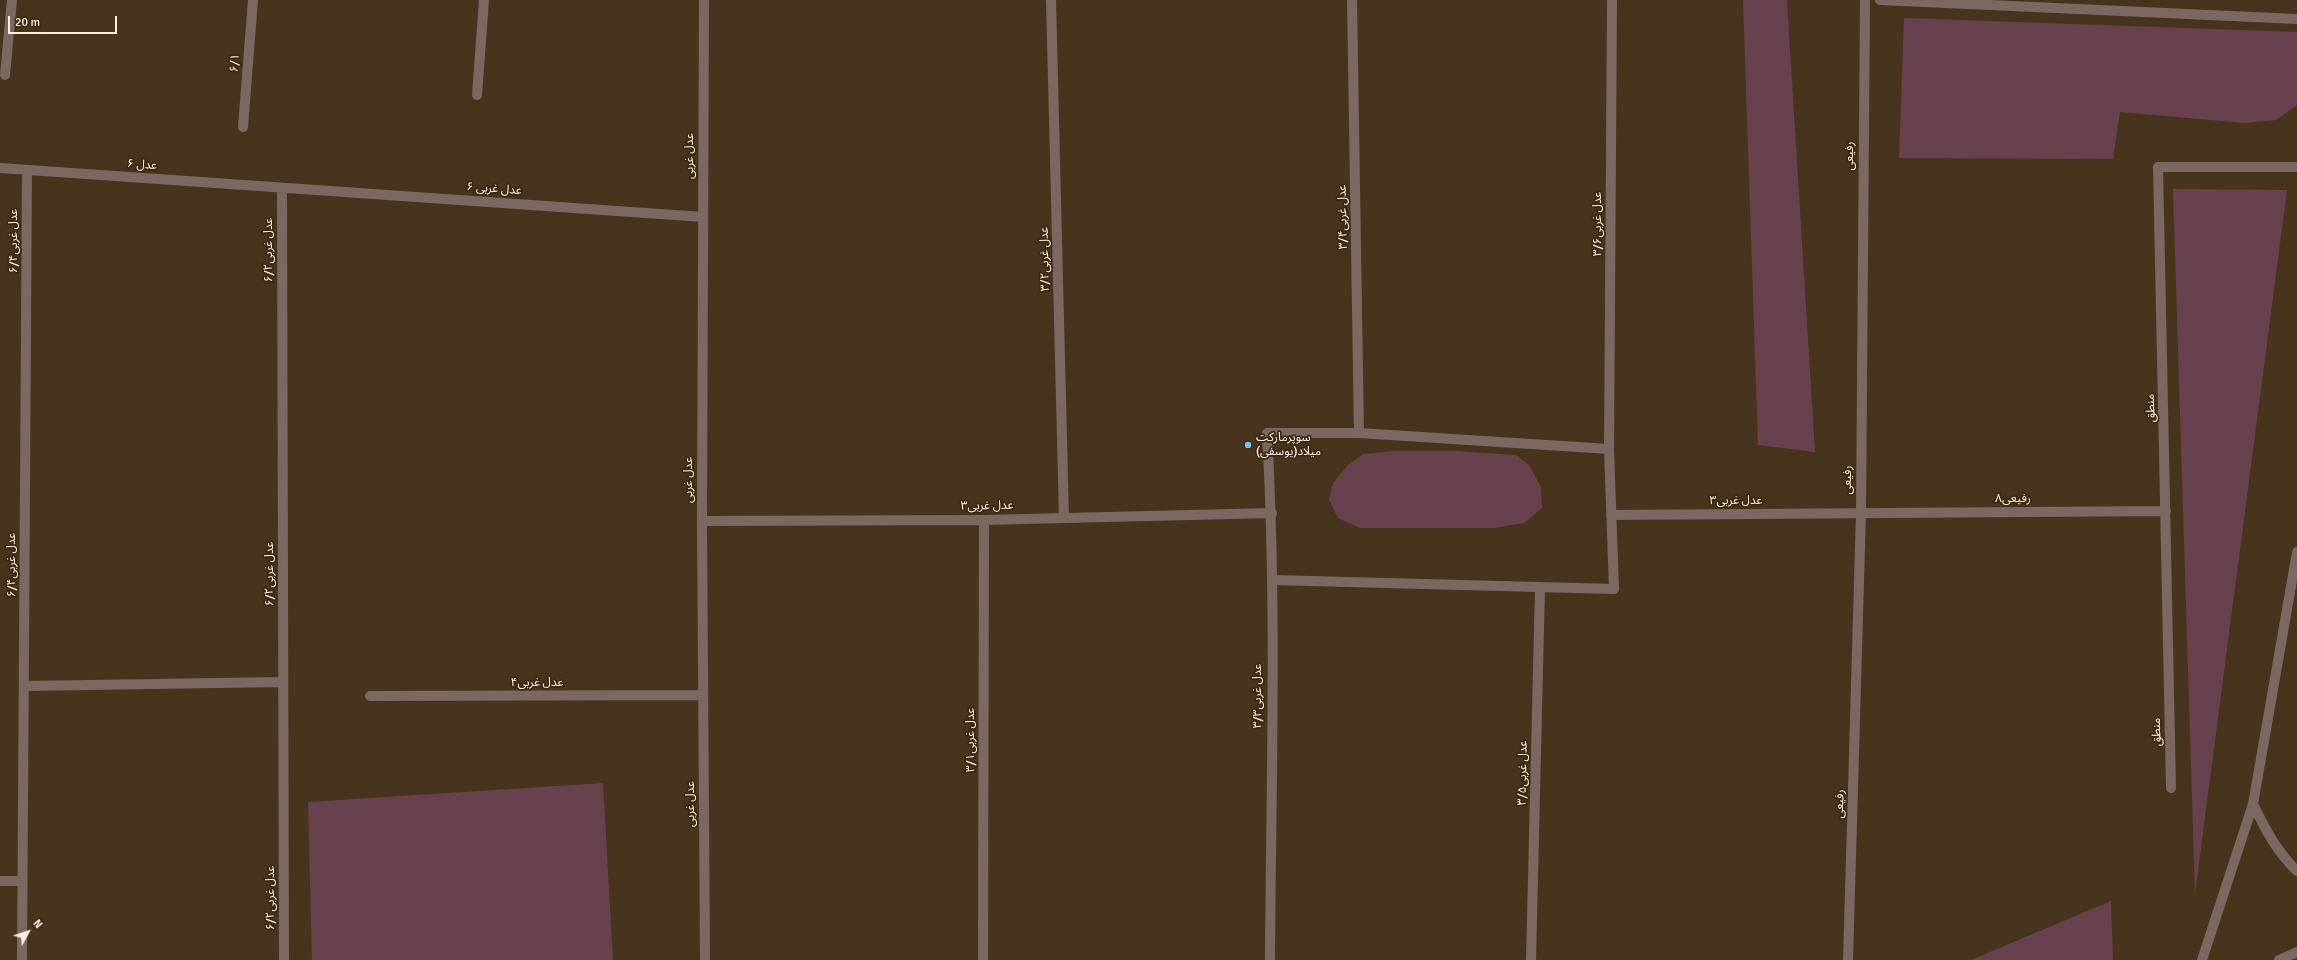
<!DOCTYPE html>
<meta charset="utf-8">
<style>
body{margin:0}
#map{position:relative;width:2297px;height:960px;overflow:hidden;background:#47341d;font-family:Signika,sans-serif}
canvas{display:block}
.north{position:absolute;left:8px;top:912px;width:40px;height:40px;-webkit-text-stroke:3px #3c2913;paint-order:stroke;rotate:50deg;font-size:11px;font-weight:700;line-height:16px;text-align:center;color:#fff2e5}
.north::after{content:'';display:block;margin:auto;width:14px;height:18px;background:#fff2e5;clip-path:polygon(50% 0,100% 100%,50% 72%,0 100%)}
.scale{position:absolute;left:8px;top:16px;width:109px;height:18px;box-sizing:border-box;border:2px solid #fff2e5;border-top:0;padding-left:5px;font-size:12px;line-height:14px;white-space:nowrap;color:#fff2e5;-webkit-text-stroke:3px #3c2913;paint-order:stroke}
</style>
<div id="map">
<canvas width="2297" height="960"></canvas>
<div class="north">N</div>
<div class="scale">20 m</div>
</div>
<script>
const ctx = document.querySelector('canvas').getContext('2d');
ctx.lineJoin = 'round';
function paint(path, color) { ctx.fillStyle = color; ctx.fill(path, 'evenodd'); }
function trace(path, color, width, dash) { ctx.strokeStyle = color; ctx.lineWidth = width; ctx.lineCap = dash ? 'butt' : 'round'; ctx.setLineDash(dash || []); ctx.stroke(path); }
function drawText(font, color, halo, rows, align = 'center') {
  ctx.font = font + ' Signika,"Noto Sans Arabic",sans-serif'; ctx.lineWidth = 3.5; ctx.setLineDash([]); ctx.textBaseline = 'middle'; ctx.strokeStyle = halo; ctx.fillStyle = color; for (const [text, x, y, turn = 0] of rows) {
    ctx.save(); ctx.translate(x, y); ctx.rotate((+turn || 0) * Math.PI / 180); ctx.textAlign = isNaN(turn) ? turn : align; if (halo) ctx.strokeText(text, 0, 0); ctx.fillText(text, 0, 0); ctx.restore();
  }
}
paint(new Path2D(`
 M 1743,0 L 1787,0 L 1815,452 L 1758,445 Z
 M 1904,18 L 2297,32 L 2297,105 L 2276,120 L 2245,123 L 2120,112 L 2113,159 L 1899,158 Z
 M 2173,189 L 2287,190 L 2195,894 Z
 M 1394,451 L 1457,451 L 1516,455 L 1529,465 L 1541,487 L 1542,508 L 1524,523 L 1495,528 L 1360,528 L 1338,518 L 1329,500 L 1333,483 L 1348,465 L 1363,454 Z
 M 603,783 L 613,960 L 312,960 L 308,802 Z
 M 2111,901 L 2113,960 L 1971,960 Z`), '#67414d');
trace(new Path2D(`
 M 704,0 L 702,521 L 705,960
 M 1051,0 L 1064,518
 M 1352,0 L 1359,433
 M 1880,0 L 2297,19
 M 5,75 L 12,0
 M 477,95 L 484,0
 M 243,127 L 253,0
 M 0,168 L 703,217
 M 282,188 L 284,960
 M 1611,515 L 2166,511
 M 702,521 L 984,520 L 1272,513
 M 1272,580 L 1614,589 L 1609,449 L 1612,0
 M 24,686 L 283,682
 M 370,696 L 703,695
 M 2171,788 L 2158,167 L 2297,167
 M 2253,804 C 2265,829 2277,852 2297,871
 M 0,881 L 22,881
 M 22,960 L 27,170
 M 983,960 L 984,520
 M 1270,960 C 1271,785 1277,608 1267,433 L 1359,433 L 1609,449
 M 1531,960 L 1540,587
 M 1848,960 L 1861,513 L 1865,0
 M 2202,960 L 2253,804 L 2297,552
 M 2279,960 L 2297,952`), '#7c6863', 10);
for (const [x, y, r, color] of [
 [1248,445,4,"#78bff7"]
]) { const dot = new Path2D(); dot.arc(x, y, r, 0, 2 * Math.PI); ctx.fillStyle = color; ctx.fill(dot); trace(dot, '#3c2913', 1.5); }
drawText('12px', '#fff2e5', '#3c2913', [
 ["۶/۱",235,63,-86],
 ["عدل غربی",690,156,-90],
 ["رفیعی",1850,156,-90],
 ["عدل ۶",142,165,4],
 ["عدل غربی ۶",494,189,4],
 ["عدل غربی۳/۴",1343,217,-91],
 ["عدل غربی۳/۶",1598,224,-90],
 ["۶/۴عدل غربی",14,241,-90],
 ["۶/۲عدل غربی",269,250,-90],
 ["عدل غربی۳/۲",1045,259,-91],
 ["منطق",2151,408,-91],
 ["عدل غربی",689,480,-90],
 ["رفیعی",1848,480,-90],
 ["۸رفیعی",2013,499],
 ["عدل غربی۳",1736,501],
 ["عدل غربی۳",987,506,-1],
 ["۶/۴عدل غربی",12,565,-90],
 ["۶/۲عدل غربی",270,574,-90],
 ["عدل غربی۴",537,683],
 ["عدل غربی۳/۳",1258,696,-90],
 ["منطق",2157,732,-91],
 ["عدل غربی۳/۱",971,740,-90],
 ["عدل غربی۳/۵",1523,773,-89],
 ["عدل غربی",691,804,-90],
 ["رفیعی",1840,804,-88],
 ["۶/۲عدل غربی",271,898,-90]
]);
drawText('12px', '#fff2e5', '#3c2913', [
 ["سوپرمارکت",1256,438],
 ["میلاد(یوسفی)",1256,452]
], 'left');
</script>
